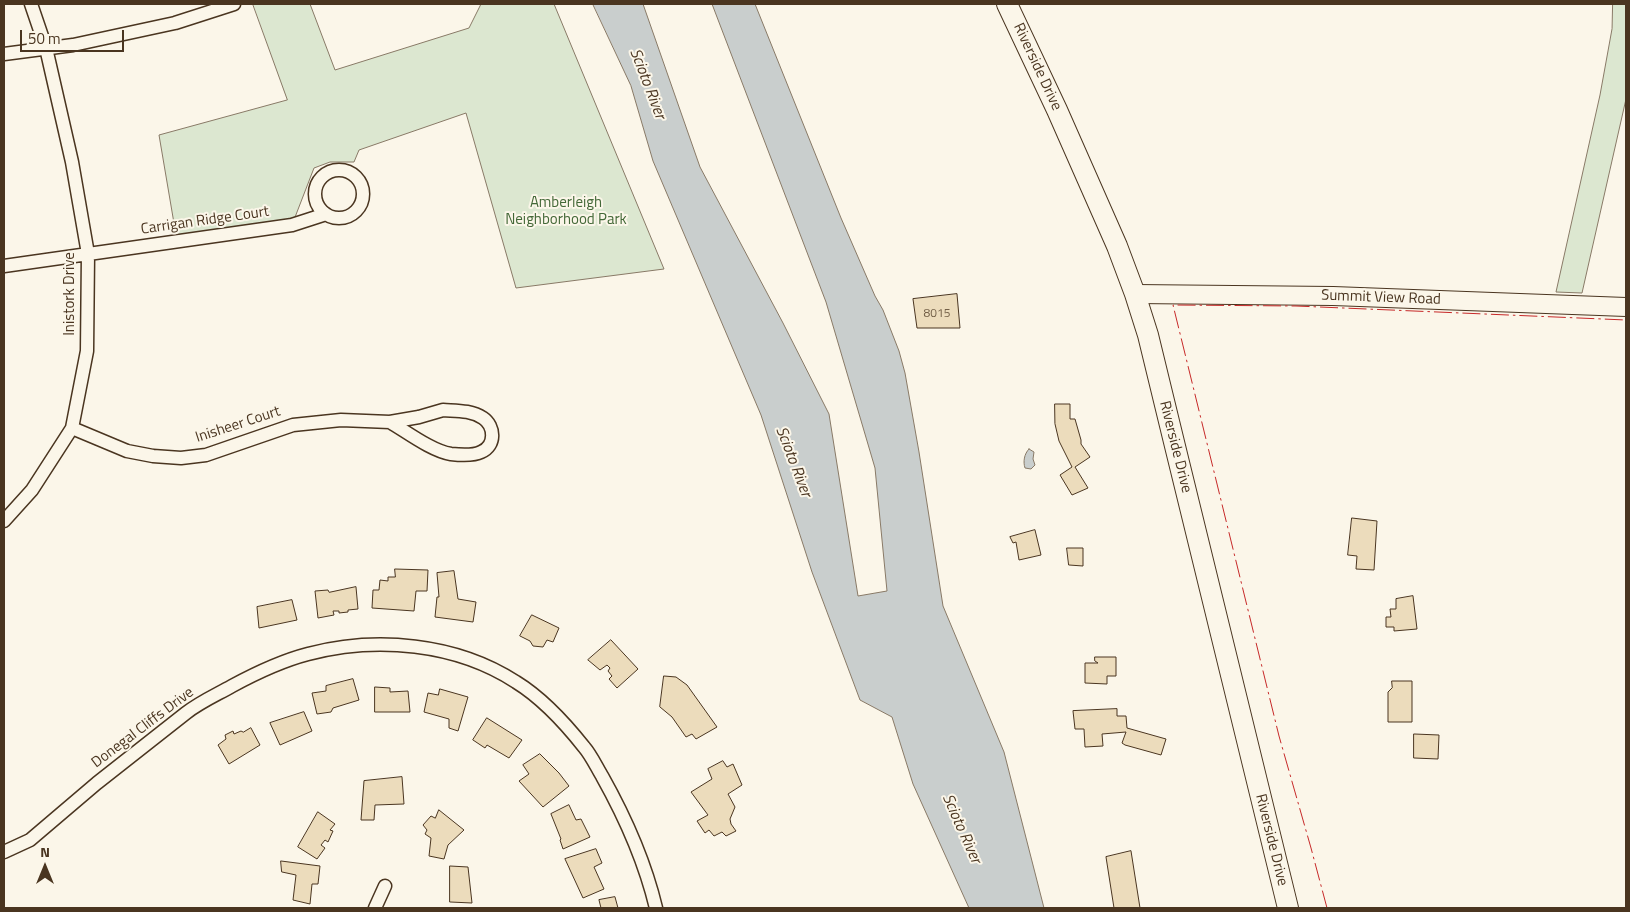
<!DOCTYPE html>
<style>
body{margin:0}
#map{position:relative;width:1630px;height:912px;overflow:hidden;background:#fbf6e9;font-family:"Titillium Web",sans-serif}
canvas{display:block}
.frame{position:absolute;inset:0;border:5px solid #4a3520;pointer-events:none}
.north{position:absolute;left:20px;top:842px;width:50px;height:50px;-webkit-text-stroke:4px #fbf6e9;paint-order:stroke;rotate:0deg;font-size:14px;font-weight:700;line-height:20px;text-align:center;color:#4a3520}
.north::after{content:'';display:block;margin:auto;width:18px;height:22px;background:#4a3520;clip-path:polygon(50% 0,100% 100%,50% 72%,0 100%)}
.scale{position:absolute;left:20px;top:30px;width:104px;height:22px;box-sizing:border-box;border:2px solid #4a3520;border-top:0;padding-left:6px;font-size:15px;line-height:18px;white-space:nowrap;color:#4a3520;-webkit-text-stroke:4px #fbf6e9;paint-order:stroke}
</style>
<div id="map">
<canvas width="1630" height="912"></canvas>
<div class="frame"></div>
<div class="north">N</div>
<div class="scale">50 m</div>
</div>
<script>
const ctx = document.querySelector('canvas').getContext('2d');
ctx.lineJoin = 'round';
function paint(path, color) { ctx.fillStyle = color; ctx.fill(path, 'evenodd'); }
function trace(path, color, width, dash) { ctx.strokeStyle = color; ctx.lineWidth = width; ctx.lineCap = dash ? 'butt' : 'round'; ctx.setLineDash(dash || []); ctx.stroke(path); }
function drawText(font, color, halo, rows, align = 'center') {
  ctx.font = font + ' "Titillium Web",sans-serif'; ctx.lineWidth = 4; ctx.setLineDash([]); ctx.textBaseline = 'middle'; ctx.strokeStyle = halo; ctx.fillStyle = color; for (const [text, x, y, turn = 0] of rows) {
    ctx.save(); ctx.translate(x, y); ctx.rotate((+turn || 0) * Math.PI / 180); ctx.textAlign = isNaN(turn) ? turn : align; if (halo) ctx.strokeText(text, 0, 0); ctx.fillText(text, 0, 0); ctx.restore();
  }
}
const green = new Path2D(`
 M 253,4 L 310,4 L 335,70 L 469,28 L 481,4 L 554,4 L 664,269 L 516,288 L 466,113 L 359,150 L 354,162 L 330,162 L 314,168 L 292,225 L 177,241 L 159,135 L 287,100 Z
 M 1613,4 L 1626,4 L 1626,99 L 1582,293 L 1556,292 L 1600,95 L 1612,29 Z`);
paint(green, '#dce7d0');
trace(green, '#887966', 1);
const water = new Path2D(`
 M 593,4 L 643,4 L 700,167 L 783,323 L 829,414 L 858,596 L 887,591 L 875,468 L 826,302 L 712,4 L 755,4 L 841,218 L 875,296 L 883,310 L 899,351 L 905,373 L 919,452 L 943,606 L 1004,752 L 1044,908 L 969,908 L 913,784 L 892,717 L 860,700 L 812,572 L 761,415 L 653,161 L 631,86 Z
 M 1029,449 L 1034,452 L 1033,459 L 1035,465 L 1031,469 L 1025,468 C 1023,462 1024,454 1029,449 Z`);
paint(water, '#c9cecd');
trace(water, '#887966', 1);
const building = new Path2D(`
 M 957,294 L 960,328 L 917,328 L 913,299 Z
 M 1055,404 L 1070,404 L 1070,419 L 1075,419 L 1081,440 L 1081,444 L 1090,457 L 1075,467 L 1088,488 L 1072,495 L 1060,475 L 1072,467 L 1059,441 L 1055,424 Z
 M 1352,518 L 1377,521 L 1374,570 L 1356,569 L 1357,556 L 1348,555 Z
 M 1035,530 L 1041,555 L 1019,560 L 1016,542 L 1013,543 L 1010,537 Z
 M 1067,548 L 1083,548 L 1083,566 L 1069,565 Z
 M 395,569 L 428,570 L 427,591 L 416,591 L 414,611 L 372,608 L 373,590 L 379,590 L 380,580 L 388,581 L 388,577 L 395,577 Z
 M 454,571 L 458,599 L 476,602 L 473,622 L 435,617 L 437,597 L 439,597 L 437,573 Z
 M 356,587 L 358,609 L 348,610 L 348,612 L 339,613 L 339,611 L 333,611 L 334,615 L 318,618 L 315,591 L 328,590 L 329,592 Z
 M 1413,596 L 1417,629 L 1394,631 L 1394,627 L 1386,627 L 1386,617 L 1391,617 L 1390,609 L 1396,609 L 1396,599 Z
 M 292,600 L 297,620 L 259,628 L 257,607 Z
 M 532,615 L 559,628 L 553,642 L 547,640 L 543,647 L 533,646 L 530,641 L 520,636 Z
 M 611,640 L 638,669 L 617,688 L 609,679 L 612,676 L 608,671 L 610,668 L 607,665 L 600,670 L 588,660 Z
 M 1095,657 L 1116,657 L 1116,676 L 1107,676 L 1107,684 L 1085,683 L 1085,663 L 1098,663 L 1095,661 Z
 M 664,676 L 676,677 L 687,685 L 717,727 L 696,739 L 692,734 L 686,737 L 672,717 L 660,707 Z
 M 353,679 L 359,700 L 333,708 L 331,712 L 317,714 L 312,693 L 326,691 L 326,686 Z
 M 1392,681 L 1412,681 L 1412,722 L 1388,722 L 1388,692 L 1392,688 Z
 M 375,687 L 390,688 L 390,692 L 408,691 L 410,712 L 375,712 Z
 M 440,689 L 468,697 L 458,731 L 449,728 L 449,719 L 424,712 L 428,693 L 438,695 Z
 M 1117,709 L 1117,716 L 1126,716 L 1127,728 L 1166,739 L 1161,755 L 1125,745 L 1122,743 L 1126,732 L 1102,734 L 1103,746 L 1085,747 L 1084,729 L 1075,729 L 1073,711 Z
 M 304,712 L 312,731 L 280,745 L 270,723 Z
 M 487,718 L 522,740 L 509,758 L 487,745 L 485,748 L 473,740 Z
 M 251,728 L 260,745 L 229,764 L 218,745 L 226,739 L 225,735 L 233,731 L 234,734 L 241,731 L 243,732 Z
 M 1414,734 L 1439,735 L 1438,759 L 1414,758 Z
 M 540,754 L 559,773 L 569,786 L 543,807 L 519,781 L 529,774 L 523,765 Z
 M 723,761 L 727,767 L 733,764 L 742,785 L 728,794 L 735,807 L 730,819 L 731,824 L 736,831 L 726,836 L 722,832 L 714,836 L 709,830 L 705,833 L 697,821 L 708,815 L 691,792 L 712,779 L 708,769 Z
 M 402,777 L 404,804 L 375,805 L 374,820 L 361,820 L 364,781 Z
 M 569,805 L 576,820 L 581,819 L 590,837 L 563,849 L 560,840 L 561,839 L 551,814 Z
 M 439,810 L 464,830 L 448,845 L 444,859 L 429,856 L 431,838 L 425,834 L 427,830 L 423,825 L 431,816 L 435,818 Z
 M 318,812 L 335,824 L 330,830 L 333,831 L 328,842 L 325,840 L 321,845 L 325,848 L 317,859 L 298,847 Z
 M 596,849 L 602,863 L 594,867 L 604,889 L 583,898 L 565,859 Z
 M 1131,851 L 1140,908 L 1114,908 L 1106,857 Z
 M 281,861 L 320,866 L 318,884 L 312,884 L 310,904 L 293,900 L 296,875 L 282,872 Z
 M 450,866 L 468,867 L 472,903 L 450,902 Z
 M 615,897 L 618,908 L 601,908 L 599,900 Z`);
paint(building, '#ecdcbc');
trace(building, '#4a3520', 1);
const street = new Path2D(`
 M 4,54 L 73,45 L 175,23 L 234,4
 M315 194a24 24 0 1 1 48 0a24 24 0 1 1-48 0Z
 M 4,266 L 292,225 L 326,214
 M 443,410 C 456,411 471,410 483,418 C 495,426 496,446 481,452 C 473,456 460,455 451,454 C 432,451 407,432 390,422 L 419,417 Z
 M 72,428 L 127,451 L 153,456 L 181,458 L 206,455 L 293,425 L 341,420 L 390,422
 M 4,521 L 32,490 L 72,428 L 87,351 L 88,254 L 72,162 L 46,48 L 31,4
 M 4,852 L 30,840 L 97,783 L 186,713 C 200,702 216,695 232,686 C 256,673 281,661 308,654 C 376,636 456,643 516,682 C 542,698 565,723 584,747 C 591,755 596,766 602,776 C 625,817 645,862 656,908
 M 375,908 L 385,886`);
const secondary = new Path2D(`
 M 1135,294 L 1333,296 L 1626,307`);
const primary = new Path2D(`
 M 1007,4 L 1057,110 L 1117,246 L 1135,294 L 1148,335 L 1174,442 L 1288,908`);
trace(street, '#4a3520', 15);
trace(secondary, '#4a3520', 20);
trace(primary, '#4a3520', 22);
trace(street, '#fbf6e9', 12);
trace(secondary, '#fbf6e9', 18);
trace(primary, '#fbf6e9', 20);
trace(new Path2D(`
 M 1327,908 L 1311,848 L 1279,736 L 1173,305 L 1296,306 L 1626,320`), '#c62828', 1, [18, 4, 2.5, 4]);
drawText('12px', '#725f47', null, [
 ["8015",937,314]
]);
drawText('15px', '#4a3520', '#fbf6e9', [
 ["Riverside Drive",1037,67,65],
 ["Carrigan Ridge Court",205,221,-8],
 ["Inistork Drive",70,294,-90],
 ["Summit View Road",1381,298,2],
 ["Inisheer Court",238,425,-18],
 ["Riverside Drive",1175,447,76],
 ["Donegal Cliffs Drive",143,728,-37],
 ["Riverside Drive",1271,840,76]
]);
drawText('15px', '#436837', '#fbf6e9', [
 ["Amberleigh",566,203],
 ["Neighborhood Park",566,220]
]);
drawText('italic 16px', '#4a3520', '#fbf6e9', [
 ["Scioto River",647,84,69],
 ["Scioto River",793,462,69],
 ["Scioto River",961,829,66]
]);
</script>
